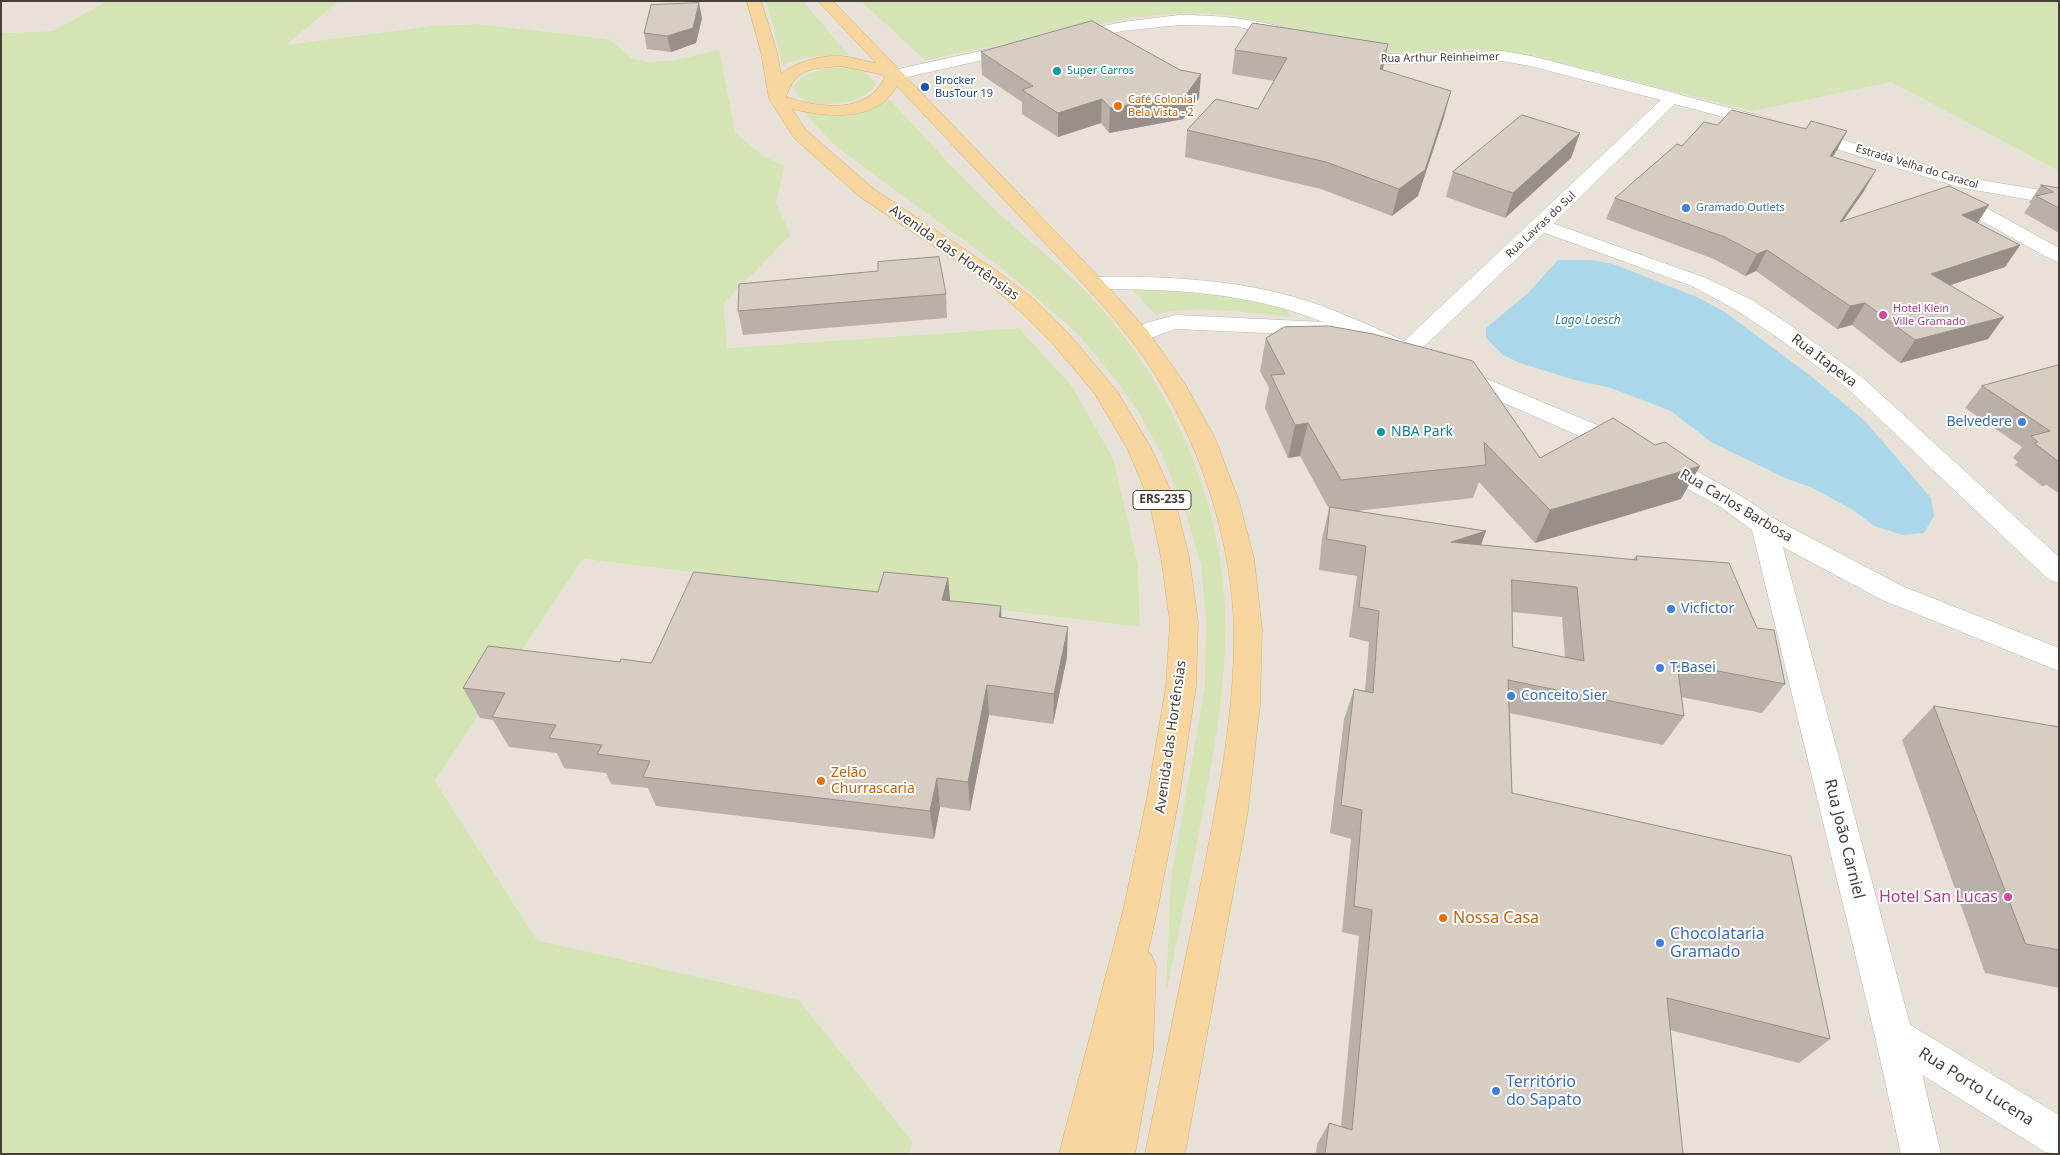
<!DOCTYPE html>
<meta charset="utf-8">
<style>
body{margin:0}
#map{position:relative;width:2060px;height:1155px;overflow:hidden;background:#f3efe9;font-family:"Noto Sans",sans-serif}
canvas{display:block}
.frame{position:absolute;inset:0;border:2px solid #474038;pointer-events:none}
</style>
<div id="map">
<canvas width="2060" height="1155"></canvas>
<div class="frame"></div>
</div>
<script>
const ctx = document.querySelector('canvas').getContext('2d');
ctx.lineJoin = 'round';
function paint(path, color) { ctx.fillStyle = color; ctx.fill(path, 'evenodd'); }
function trace(path, color, width, dash) { ctx.strokeStyle = color; ctx.lineWidth = width; ctx.lineCap = dash ? 'butt' : 'round'; ctx.setLineDash(dash || []); ctx.stroke(path); }
function drawText(font, color, halo, rows, align = 'center') {
  ctx.font = font + ' "Noto Sans",sans-serif'; ctx.lineWidth = 4; ctx.setLineDash([]); ctx.textBaseline = 'middle'; ctx.strokeStyle = halo; ctx.fillStyle = color; for (const [text, x, y, turn = 0] of rows) {
    ctx.save(); ctx.translate(x, y); ctx.rotate((+turn || 0) * Math.PI / 180); ctx.textAlign = isNaN(turn) ? turn : align; if (halo) ctx.strokeText(text, 0, 0); ctx.fillText(text, 0, 0); ctx.restore();
  }
}
paint(new Path2D(`
 M 1,1 L 107,1 L 53,31 L 1,33 Z
 M 339,1 L 1739,1 L 2059,171 L 2059,1154 L 909,1154 L 913,1142 L 799,1000 L 537,940 L 435,781 L 583,559 L 1140,627 L 1138,564 L 1114,460 L 1072,386 L 1019,328 L 727,348 L 724,303 L 791,235 L 776,203 L 785,166 L 763,156 L 735,132 L 676,60 L 649,62 L 632,58 L 608,39 L 478,24 L 430,26 L 285,45 Z`), '#e7e1d8');
paint(new Path2D(`
 M 107,1 L 339,1 L 286,45 L 430,26 L 478,24 L 609,39 L 632,58 L 649,62 L 676,60 L 719,50 L 735,132 L 763,156 L 785,166 L 776,203 L 791,235 L 724,303 L 727,348 L 1019,328 L 1072,386 L 1114,460 L 1138,564 L 1140,627 L 583,559 L 435,781 L 537,940 L 799,1000 L 913,1142 L 909,1154 L 1,1154 L 1,33 L 53,31 Z
 M 766,1 L 803,1 L 848,55 L 807,57 L 782,65 L 773,24 Z
 M 861,1 L 2059,1 L 2059,171 L 1891,82 L 1752,111 L 1538,57 L 1473,49 L 1380,53 L 1361,50 L 1294,28 L 1235,16 L 1203,13 L 1168,14 L 1130,18 L 925,60 Z
 M 832,68 C 847,68 870,68 875,85 C 864,107 794,114 794,85 C 804,73 817,70 832,68 Z
 M 888,98 C 923,135 957,174 994,209 C 1034,247 1079,278 1113,322 C 1174,398 1217,496 1224,594 C 1229,657 1219,721 1208,783 C 1196,853 1180,924 1166,994 L 1171,878 L 1205,688 L 1206,618 L 1201,565 L 1184,507 L 1164,459 L 1139,412 L 1112,375 L 1078,334 L 1007,272 L 838,148 L 804,113 L 838,114 Z
 M 1157,289 L 1194,292 L 1285,307 L 1290,317 C 1255,314 1187,303 1156,315 L 1133,290 Z`), '#d4e4b5');
paint(new Path2D(`
 M 1558,260 L 1591,260 L 1613,264 L 1697,297 L 1725,312 L 1812,377 L 1865,421 L 1931,498 L 1934,516 L 1924,533 L 1903,535 L 1874,526 L 1853,510 L 1813,488 L 1785,478 L 1711,442 L 1671,411 L 1611,388 L 1575,380 L 1520,363 L 1503,355 L 1486,338 L 1486,328 L 1528,293 Z`), '#abd7eb');
const minor = new Path2D(`
 M 1673,93 L 1771,119 L 1774,123 L 1771,127 L 1765,128 L 1667,102 L 1665,98 L 1667,94 Z
 M 1804,128 L 1968,178 L 2059,193 L 2059,205 L 1958,187 L 1798,137 L 1795,133 L 1798,129 Z
 M 1951,190 L 1958,192 L 2059,248 L 2059,262 L 2052,260 L 1944,200 L 1942,196 L 1944,192 Z
 M 1541,219 L 1706,278 L 1752,300 L 1790,325 L 1863,378 L 2059,557 L 2059,583 L 2049,580 L 1847,388 L 1774,335 L 1736,310 L 1692,286 L 1534,229 L 1531,225 L 1534,221 Z
 M 1764,516 L 1773,518 L 1902,586 L 2059,648 L 2059,671 L 1882,600 L 1755,532 L 1751,525 L 1755,518 Z
 M 1894,1017 L 1907,1023 L 2059,1115 L 2059,1154 L 2045,1152 L 1881,1049 L 1875,1036 L 1881,1023 Z`);
const tertiary = new Path2D(`
 M 1179,15 C 1219,15 1255,19 1293,30 L 1296,33 L 1293,36 L 1288,38 L 1235,26 L 1179,25 L 1123,31 L 1069,42 L 1064,40 L 1061,37 L 1064,34 L 1123,22 Z
 M 1017,43 L 1023,45 L 1025,48 L 1023,51 L 894,80 L 888,78 L 886,75 L 888,72 L 894,70 Z
 M 1349,46 L 1383,54 L 1503,51 L 1531,56 L 1679,94 L 1681,98 L 1548,229 L 1414,356 L 1406,358 L 1398,356 L 1345,331 L 1336,336 L 1176,329 L 1139,342 L 1131,340 L 1128,335 L 1131,330 L 1149,322 L 1176,315 L 1323,322 C 1249,292 1172,289 1094,289 L 1087,287 L 1084,283 L 1087,279 L 1094,277 C 1163,276 1232,279 1298,298 C 1334,309 1369,325 1404,341 L 1661,100 L 1530,66 L 1503,61 L 1383,64 L 1343,54 L 1341,51 L 1343,48 Z
 M 1458,367 L 1631,439 L 1634,445 L 1631,451 L 1622,453 L 1613,451 L 1450,379 L 1447,374 L 1450,369 Z
 M 1659,454 L 1668,456 C 1692,470 1765,504 1777,525 L 1913,1036 L 1941,1154 L 1901,1154 L 1875,1036 L 1752,530 L 1722,508 L 1650,468 L 1647,462 L 1650,456 Z`);
const primary = new Path2D(`
 M 747,1 L 761,1 L 777,52 L 781,74 C 795,62 821,55 841,56 C 852,57 864,61 876,63 L 818,1 L 833,1 L 1101,279 L 1147,330 L 1185,384 L 1215,438 L 1239,501 L 1254,559 L 1262,629 L 1260,705 L 1247,817 L 1185,1154 L 1145,1154 C 1162,1072 1179,990 1196,908 C 1214,818 1235,722 1234,630 C 1232,546 1205,458 1162,386 C 1130,331 1084,285 1041,239 C 993,188 945,137 897,86 C 877,123 826,117 792,109 L 806,130 L 874,189 L 997,271 L 1036,301 L 1069,334 L 1117,391 L 1151,448 L 1175,500 L 1189,557 L 1198,622 L 1196,686 L 1179,798 L 1158,907 L 1148,952 L 1151,954 L 1156,966 L 1153,1052 L 1135,1154 L 1059,1154 L 1124,907 L 1147,798 L 1166,686 L 1170,622 L 1161,557 L 1149,500 L 1127,448 L 1095,394 L 1053,344 L 1020,311 L 983,279 L 860,197 L 794,138 L 769,99 L 761,52 ZM 840,66 L 880,74 L 885,77 C 867,115 820,108 786,97 C 796,67 812,69 840,66 Z`);
trace(minor, '#beb6ad', 1);
trace(tertiary, '#beb6ad', 1);
trace(primary, '#dbb170', 1);
paint(minor, '#fff');
paint(tertiary, '#fff');
paint(primary, '#f7d59f');
paint(new Path2D(`
 M 702,18 L 696,43 L 671,52 L 647,49 L 644,33 Z
 M 1235,50 L 1382,70 L 1444,117 L 1418,196 L 1392,216 L 1321,189 L 1185,157 L 1187,130 L 1258,109 L 1274,81 L 1232,74 Z
 M 981,52 L 1199,98 L 1183,119 L 1109,133 L 1101,123 L 1058,137 L 1022,114 L 1022,102 L 982,75 Z
 M 1717,125 L 1806,129 L 1847,131 L 1832,157 L 1864,191 L 1843,221 L 1977,223 L 2020,245 L 2005,267 L 1950,285 L 1988,339 L 1900,363 L 1852,325 L 1837,329 L 1756,271 L 1745,276 L 1714,259 L 1606,219 L 1615,198 L 1682,146 Z
 M 1580,133 L 1571,158 L 1505,218 L 1446,197 L 1453,172 Z
 M 2041,185 L 2059,188 L 2059,233 L 2024,213 L 2031,203 L 2029,203 Z
 M 878,271 L 946,294 L 947,318 L 743,335 L 738,311 Z
 M 1266,338 L 1540,458 L 1681,499 L 1535,543 L 1479,482 L 1473,498 L 1356,511 L 1486,531 L 1481,545 L 1633,560 L 1636,556 L 1757,628 L 1785,684 L 1762,713 L 1681,697 L 1684,716 L 1663,745 L 1510,713 L 1512,793 L 1830,1039 L 1799,1063 L 1670,1030 L 1683,1154 L 1316,1154 L 1317,1144 L 1329,1123 L 1341,1126 L 1359,936 L 1342,932 L 1351,839 L 1330,833 L 1344,719 L 1354,689 L 1365,691 L 1369,642 L 1349,637 L 1357,576 L 1319,570 L 1322,538 L 1329,509 L 1300,456 L 1288,458 L 1265,408 L 1269,388 L 1260,371 ZM 1512,612 L 1562,617 L 1565,658 L 1513,647 Z
 M 2059,365 L 2059,492 L 2057,492 L 2047,485 L 2042,486 L 2015,465 L 2018,462 L 2013,458 L 2022,447 L 1965,408 L 1982,386 Z
 M 948,578 L 950,601 L 1001,618 L 1067,657 L 1053,724 L 989,715 L 970,811 L 940,807 L 934,839 L 656,806 L 648,788 L 611,784 L 606,773 L 564,768 L 557,753 L 509,747 L 493,720 L 480,718 L 463,688 L 620,662 L 651,663 L 878,592 Z
 M 1934,706 L 2059,727 L 2059,988 L 1985,973 L 1902,740 Z`), '#b9b0a8');
paint(new Path2D(`
 M 699,3 L 702,18 L 696,43 L 671,52 L 667,36 Z
 M 1388,44 L 1383,69 L 1375,94 L 1380,69 Z
 M 1201,74 L 1199,98 L 1183,119 L 1109,133 L 1110,108 Z
 M 1451,91 L 1444,117 L 1418,196 L 1392,216 L 1399,189 Z
 M 1102,99 L 1101,123 L 1058,137 L 1058,113 Z
 M 1847,131 L 1836,152 L 1819,177 L 1830,156 Z
 M 1580,133 L 1571,158 L 1505,218 L 1513,193 Z
 M 1876,170 L 1864,191 L 1827,244 L 1840,222 Z
 M 1989,205 L 1975,227 L 1962,215 Z
 M 2020,245 L 2005,267 L 1917,296 L 1931,274 Z
 M 1767,250 L 1756,271 L 1745,276 L 1757,254 Z
 M 1865,303 L 1852,325 L 1837,329 L 1850,306 Z
 M 2004,317 L 1988,339 L 1900,363 L 1915,340 Z
 M 1308,423 L 1300,456 L 1288,458 L 1295,425 Z
 M 1700,466 L 1681,499 L 1535,543 L 1550,510 Z
 M 1486,531 L 1474,562 L 1451,542 Z
 M 948,578 L 951,609 L 942,600 Z
 M 1001,606 L 1002,637 L 999,617 Z
 M 1068,627 L 1067,657 L 1053,724 L 1054,694 Z
 M 987,685 L 989,715 L 970,811 L 968,782 Z
 M 937,778 L 940,807 L 934,839 L 930,811 Z`), '#969088');
const building = new Path2D(`
 M 699,3 L 693,28 L 667,36 L 644,33 L 651,5 Z
 M 1092,21 L 1180,70 L 1201,74 L 1186,95 L 1110,108 L 1102,99 L 1058,113 L 1022,90 L 1033,86 L 981,52 Z
 M 1253,23 L 1388,44 L 1380,69 L 1451,91 L 1425,170 L 1399,189 L 1326,162 L 1187,130 L 1216,99 L 1258,109 L 1287,58 L 1235,50 Z
 M 1732,110 L 1806,129 L 1811,121 L 1847,131 L 1830,156 L 1876,170 L 1840,222 L 1949,186 L 1989,205 L 1962,215 L 2020,245 L 1931,274 L 2004,317 L 1915,340 L 1865,303 L 1850,306 L 1767,250 L 1757,254 L 1725,237 L 1615,198 L 1677,144 L 1682,146 L 1704,122 L 1717,125 Z
 M 1522,115 L 1580,133 L 1513,193 L 1453,172 Z
 M 2041,185 L 2059,188 L 2059,208 L 2036,196 L 2053,192 Z
 M 939,257 L 946,294 L 738,311 L 739,284 L 878,271 L 878,262 Z
 M 1329,326 L 1373,334 L 1473,361 L 1540,458 L 1613,418 L 1655,445 L 1665,442 L 1700,466 L 1550,510 L 1484,442 L 1486,465 L 1341,480 L 1308,423 L 1295,425 L 1271,375 L 1285,374 L 1266,338 L 1284,327 Z
 M 2059,365 L 2059,462 L 2034,443 L 2038,442 L 2031,436 L 2050,431 L 1982,386 Z
 M 1330,507 L 1486,531 L 1451,542 L 1637,560 L 1636,556 L 1729,563 L 1757,628 L 1774,630 L 1785,684 L 1677,663 L 1684,716 L 1508,680 L 1512,793 L 1791,856 L 1830,1039 L 1667,998 L 1683,1154 L 1325,1154 L 1329,1123 L 1352,1130 L 1372,910 L 1354,906 L 1362,810 L 1341,805 L 1354,689 L 1373,693 L 1379,611 L 1359,607 L 1366,546 L 1327,539 ZM 1512,580 L 1577,587 L 1584,661 L 1513,647 Z
 M 694,572 L 878,592 L 884,572 L 948,578 L 942,600 L 1001,606 L 999,617 L 1068,627 L 1054,694 L 987,685 L 968,782 L 937,778 L 930,811 L 643,777 L 650,761 L 597,754 L 602,745 L 549,738 L 556,725 L 492,717 L 505,693 L 463,688 L 488,646 L 620,662 L 621,659 L 651,663 Z
 M 1934,706 L 2059,727 L 2059,950 L 2026,944 Z`);
paint(building, '#d7cdc3');
trace(building, '#969088', 1);
for (const [x, y, r, color] of [
 [1057,71,5,"#0f9aa8"],
 [925,87,5,"#1a4fb4"],
 [1118,106,5,"#e8710a"],
 [1686,208,5,"#3f7fe0"],
 [1883,315,5,"#d1479c"],
 [2022,422,5,"#3f7fe0"],
 [1381,432,5,"#0f9aa8"],
 [1671,609,5,"#3f7fe0"],
 [1660,668,5,"#3f7fe0"],
 [1511,696,5,"#3f7fe0"],
 [821,781,5,"#e8710a"],
 [2008,897,5,"#d1479c"],
 [1443,918,5,"#e8710a"],
 [1660,943,5,"#3f7fe0"],
 [1496,1091,5,"#3f7fe0"]
]) { const dot = new Path2D(); dot.arc(x, y, r, 0, 2 * Math.PI); ctx.fillStyle = color; ctx.fill(dot); trace(dot, '#fff', 2); }
drawText('11px', '#474038', '#fff', [
 ["Rua Arthur Reinheimer",1440,58,-1],
 ["Estrada Velha do Caracol",1917,167,17],
 ["Rua Lavras do Sul",1541,225,-43]
]);
drawText('11px', '#0d838f', '#fff', [
 ["Super Carros",1067,71]
], 'left');
drawText('11px', '#164399', '#fff', [
 ["Brocker",935,81],
 ["BusTour 19",935,94]
], 'left');
drawText('11px', '#c56008', '#fff', [
 ["Café Colonial",1128,100],
 ["Bela Vista - 2",1128,113]
], 'left');
drawText('11px', '#366cbe', '#fff', [
 ["Gramado Outlets",1696,208]
], 'left');
drawText('11px', '#b23c85', '#fff', [
 ["Hotel Klein",1893,309],
 ["Ville Gramado",1893,322]
], 'left');
drawText('italic 12px', '#357a9c', '#fff', [
 ["Lago Loesch",1588,321]
]);
for (const [x, y, w] of [
 [1162,500,58]
]) { const box = new Path2D(); box.roundRect(x - w / 2, y - 9.5, w, 19, 4); ctx.fillStyle = '#fff'; ctx.fill(box); trace(box, '#474038', 1); }
drawText('bold 12px', '#474038', null, [
 ["ERS-235",1162,500]
]);
drawText('14px', '#474038', '#fff', [
 ["Avenida das Hortênsias",954,253,35],
 ["Rua Itapeva",1824,361,37],
 ["Rua Carlos Barbosa",1736,506,31],
 ["Avenida das Hortênsias",1171,737,-82]
]);
drawText('14px', '#366cbe', '#fff', [
 ["Belvedere",2012,422,"right"],
 ["Vicfictor",1681,609],
 ["T.Basei",1670,668],
 ["Conceito Sier",1521,696]
], 'left');
drawText('14px', '#0d838f', '#fff', [
 ["NBA Park",1391,432]
], 'left');
drawText('14px', '#c56008', '#fff', [
 ["Zelão",831,773],
 ["Churrascaria",831,789]
], 'left');
drawText('16px', '#474038', '#fff', [
 ["Rua João Carniel",1844,839,76],
 ["Rua Porto Lucena",1976,1087,32]
]);
drawText('16px', '#b23c85', '#fff', [
 ["Hotel San Lucas",1998,897]
], 'right');
drawText('16px', '#c56008', '#fff', [
 ["Nossa Casa",1453,918]
], 'left');
drawText('16px', '#366cbe', '#fff', [
 ["Chocolataria",1670,934],
 ["Gramado",1670,952],
 ["Território",1506,1082],
 ["do Sapato",1506,1100]
], 'left');
</script>
